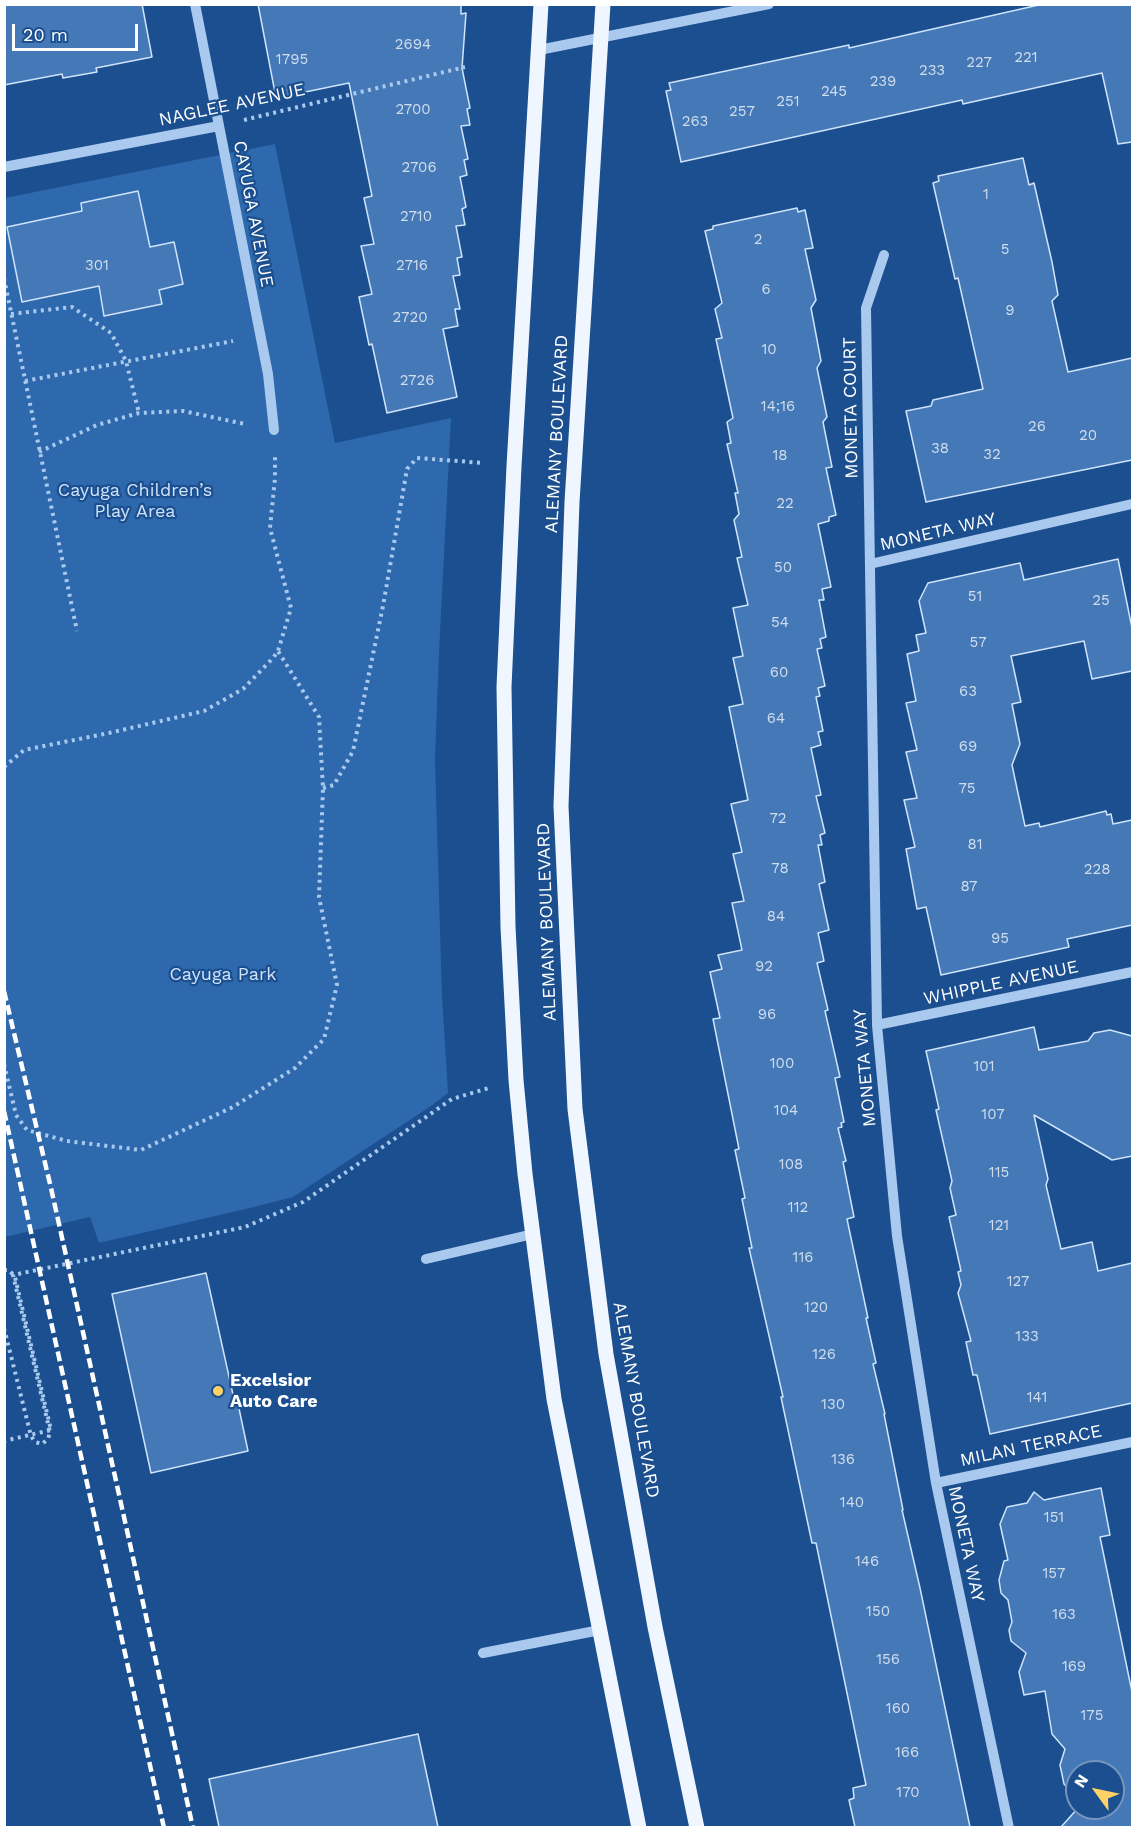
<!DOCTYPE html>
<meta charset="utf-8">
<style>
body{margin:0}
#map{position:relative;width:1137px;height:1832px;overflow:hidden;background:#1b4f8f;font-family:"Work Sans",sans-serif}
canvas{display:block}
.frame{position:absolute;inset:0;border:6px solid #fff;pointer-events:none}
.north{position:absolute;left:1065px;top:1760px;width:60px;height:60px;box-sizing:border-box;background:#1b4f8f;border:2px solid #7695bc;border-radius:50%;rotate:303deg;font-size:16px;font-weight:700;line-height:24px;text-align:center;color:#fff}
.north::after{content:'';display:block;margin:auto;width:21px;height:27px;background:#ffd166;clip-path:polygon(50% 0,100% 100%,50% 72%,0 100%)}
.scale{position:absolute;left:12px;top:24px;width:126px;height:27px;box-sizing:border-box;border:3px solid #fff;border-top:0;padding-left:8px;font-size:18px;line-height:21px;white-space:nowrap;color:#fff;-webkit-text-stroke:4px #1b4f8f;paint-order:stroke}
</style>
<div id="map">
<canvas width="1137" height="1832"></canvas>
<div class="frame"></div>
<div class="north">N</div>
<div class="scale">20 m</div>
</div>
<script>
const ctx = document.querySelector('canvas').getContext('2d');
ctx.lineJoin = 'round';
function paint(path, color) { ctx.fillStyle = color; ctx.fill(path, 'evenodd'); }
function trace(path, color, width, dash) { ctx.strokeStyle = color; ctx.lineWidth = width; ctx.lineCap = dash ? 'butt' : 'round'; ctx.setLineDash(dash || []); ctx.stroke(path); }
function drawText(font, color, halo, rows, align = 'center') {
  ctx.font = font + ' "Work Sans",sans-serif'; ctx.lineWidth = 4.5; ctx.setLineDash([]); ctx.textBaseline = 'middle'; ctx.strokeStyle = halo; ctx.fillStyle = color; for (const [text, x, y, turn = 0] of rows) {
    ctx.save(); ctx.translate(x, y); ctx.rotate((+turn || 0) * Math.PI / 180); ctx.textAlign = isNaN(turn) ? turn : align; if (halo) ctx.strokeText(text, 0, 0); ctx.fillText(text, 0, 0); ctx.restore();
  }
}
paint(new Path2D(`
 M 275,144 L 335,443 L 451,418 L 439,652 L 435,759 L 442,997 L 448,1093 L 428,1108 L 293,1197 L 254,1207 L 99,1243 L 90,1217 L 5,1237 L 5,198 Z`), '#2e69ad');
const building = new Path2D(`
 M 4,4 L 142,4 L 152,57 L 96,68 L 97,72 L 63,78 L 62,74 L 4,85 Z
 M 258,4 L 461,4 L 461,14 L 466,13 L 462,68 L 470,108 L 467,109 L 470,125 L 461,126 L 468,159 L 464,160 L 467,175 L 460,177 L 466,207 L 462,209 L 465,225 L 456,226 L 462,257 L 457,258 L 460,275 L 453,276 L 460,309 L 455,309 L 458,326 L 443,329 L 457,397 L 387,413 L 372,344 L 369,345 L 359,297 L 372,294 L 361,246 L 374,244 L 364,198 L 372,196 L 349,83 L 276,98 Z
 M 1043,4 L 1132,4 L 1132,142 L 1118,144 L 1102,73 L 963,104 L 962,100 L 681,162 L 666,91 L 671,90 L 669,83 L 849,45 L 849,48 Z
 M 1023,158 L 1029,185 L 1034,183 L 1052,262 L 1058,295 L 1052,301 L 1068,372 L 1132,358 L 1132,460 L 926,502 L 906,411 L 931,406 L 933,400 L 983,389 L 958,278 L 955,279 L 933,183 L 939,181 L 938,176 Z
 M 138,191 L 150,247 L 174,242 L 183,284 L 159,290 L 162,304 L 104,316 L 99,286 L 22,302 L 7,227 L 82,211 L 81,203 Z
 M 797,208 L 798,212 L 805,210 L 813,248 L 805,249 L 816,300 L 811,308 L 821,361 L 817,368 L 827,417 L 823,422 L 832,467 L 826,468 L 836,515 L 829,517 L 829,521 L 818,524 L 831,587 L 822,589 L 824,600 L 819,600 L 826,637 L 820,639 L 822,648 L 817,649 L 825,686 L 818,688 L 820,696 L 816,697 L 823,731 L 818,732 L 821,745 L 811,748 L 821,795 L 816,796 L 825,833 L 820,835 L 822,845 L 818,845 L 825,882 L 819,884 L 829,930 L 818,933 L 824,961 L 817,963 L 828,1010 L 825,1011 L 840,1077 L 835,1078 L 844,1122 L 841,1123 L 842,1127 L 838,1128 L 846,1161 L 843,1162 L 854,1217 L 847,1219 L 868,1318 L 866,1318 L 876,1363 L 873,1364 L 885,1414 L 884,1414 L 903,1510 L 902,1510 L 920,1588 L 970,1827 L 855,1827 L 849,1800 L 854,1798 L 853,1788 L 866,1785 L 816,1543 L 812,1543 L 781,1397 L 783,1397 L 749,1248 L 752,1248 L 742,1199 L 745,1198 L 735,1150 L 739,1149 L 713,1019 L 720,1018 L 710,972 L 722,969 L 718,955 L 742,950 L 732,903 L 744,901 L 733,854 L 742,852 L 731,804 L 748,800 L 729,707 L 743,704 L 733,658 L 743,656 L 733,608 L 748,605 L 737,558 L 742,557 L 734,520 L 739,514 L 735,493 L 738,493 L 727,444 L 731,443 L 727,422 L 733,418 L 716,339 L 722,338 L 715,309 L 722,303 L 705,231 L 713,229 L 713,226 Z
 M 1118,559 L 1132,628 L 1132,671 L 1092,679 L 1084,641 L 1011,656 L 1021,702 L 1012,704 L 1020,744 L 1012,765 L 1025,826 L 1039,823 L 1040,827 L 1106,811 L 1107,815 L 1111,814 L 1113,824 L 1132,820 L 1132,925 L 1067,939 L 1069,947 L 941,975 L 926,907 L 917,909 L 906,849 L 915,847 L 904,800 L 917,798 L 906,752 L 917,750 L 906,703 L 916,701 L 907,654 L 919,651 L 916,635 L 926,633 L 919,601 L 928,583 L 1020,563 L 1024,580 Z
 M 1034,1027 L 1039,1050 L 1088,1041 L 1094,1033 L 1110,1030 L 1132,1036 L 1132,1156 L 1112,1160 L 1034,1115 L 1048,1179 L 1046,1185 L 1061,1249 L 1092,1242 L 1098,1271 L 1132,1263 L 1132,1403 L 990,1434 L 977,1375 L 973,1375 L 966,1342 L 971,1341 L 958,1293 L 961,1285 L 958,1272 L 961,1271 L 949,1217 L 956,1215 L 950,1188 L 952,1181 L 936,1110 L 939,1109 L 926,1051 Z
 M 206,1273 L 234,1399 L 237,1399 L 248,1451 L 151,1473 L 112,1294 Z
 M 1101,1488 L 1110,1535 L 1100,1537 L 1132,1692 L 1132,1827 L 1061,1827 L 1078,1808 L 1113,1808 L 1113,1772 L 1077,1772 L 1077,1798 L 1064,1784 L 1060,1765 L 1065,1749 L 1052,1734 L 1045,1691 L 1024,1695 L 1019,1672 L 1026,1653 L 1011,1641 L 1009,1630 L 1012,1622 L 1008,1600 L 1001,1593 L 999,1580 L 1004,1561 L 1008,1560 L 1000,1524 L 1007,1507 L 1027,1503 L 1034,1492 L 1044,1500 Z
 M 418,1734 L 438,1827 L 219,1827 L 209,1779 Z`);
paint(building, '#4478b7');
trace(building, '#cfe3fa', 1.5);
trace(new Path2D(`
 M 244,120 L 465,67
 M 4,278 L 77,631
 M 11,314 L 72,307 L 111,333 L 126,361 L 139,413
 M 25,381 L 233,341
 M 39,452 L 97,425 L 139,413 L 183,411 L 245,424
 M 4,767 L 24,750 L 109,733 L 204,711 L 243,689 L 273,658 L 278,651 L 291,608 L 270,528 L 275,478 L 275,456
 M 323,788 L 334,785 L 353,751 L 383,606 L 407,469 L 417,458 L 484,463
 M 4,1064 L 16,1115 L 27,1130 L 67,1141 L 141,1150 L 233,1107 L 295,1068 L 324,1039 L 337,985 L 319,897 L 323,788 L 319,717 L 278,651
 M 4,1328 L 31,1436 L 35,1442 L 42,1444 L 48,1439 L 50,1432 L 13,1275 L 245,1227 L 303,1202 L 452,1099 L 489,1088`), '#a9c9ee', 4, [3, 4.5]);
trace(new Path2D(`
 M 195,4 L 268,374 L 274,430
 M 539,50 L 769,4
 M 4,167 L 219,126
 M 884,255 L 866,308 L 877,1025 L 897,1236 L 936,1483 L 1009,1828
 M 870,564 L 1132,504
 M 877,1025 L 1132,972
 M 426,1259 L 533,1234
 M 936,1483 L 1132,1442
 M 483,1653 L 600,1630`), '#a9c9ee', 10);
trace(new Path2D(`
 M 541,4 L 514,466 L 504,687 L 508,927 L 516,1080 L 525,1174 L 554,1399 L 639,1828
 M 603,4 L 572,502 L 561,806 L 575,1109 L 606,1354 L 655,1627 L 697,1828`), '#f0f6ff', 15);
trace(new Path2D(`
 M 4,991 L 51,1188 L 193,1828
 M 4,1111 L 164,1828`), '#fff', 4.5, [10, 4.5]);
trace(new Path2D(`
 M 4,1270 L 9,1270 L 15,1277 L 51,1430 L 4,1441`), '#a9c9ee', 4, [3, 4.5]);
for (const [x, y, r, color] of [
 [218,1391,6,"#ffd166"]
]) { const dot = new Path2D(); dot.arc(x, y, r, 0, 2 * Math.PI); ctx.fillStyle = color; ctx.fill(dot); trace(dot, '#1b4f8f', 2); }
drawText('15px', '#d0dded', null, [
 ["2694",413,45],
 ["221",1026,58],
 ["1795",292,60],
 ["227",979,63],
 ["233",932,71],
 ["239",883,82],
 ["245",834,92],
 ["251",788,102],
 ["2700",413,110],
 ["257",742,112],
 ["263",695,122],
 ["2706",419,168],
 ["1",986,195],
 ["2710",416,217],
 ["2",758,240],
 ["5",1005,250],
 ["301",97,266],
 ["2716",412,266],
 ["6",766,290],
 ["9",1010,311],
 ["2720",410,318],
 ["10",769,350],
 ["2726",417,381],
 ["14;16",778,407],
 ["26",1037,427],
 ["20",1088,436],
 ["38",940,449],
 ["32",992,455],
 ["18",780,456],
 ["22",785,504],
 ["50",783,568],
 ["51",975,597],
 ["25",1101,601],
 ["54",780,623],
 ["57",978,643],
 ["60",779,673],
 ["63",968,692],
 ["64",776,719],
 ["69",968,747],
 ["75",967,789],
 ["72",778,819],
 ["81",975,845],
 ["78",780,869],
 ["228",1097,870],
 ["87",969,887],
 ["84",776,917],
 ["95",1000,939],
 ["92",764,967],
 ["96",767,1015],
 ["100",782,1064],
 ["101",984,1067],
 ["104",786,1111],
 ["107",993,1115],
 ["108",791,1165],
 ["115",999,1173],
 ["112",798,1208],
 ["121",999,1226],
 ["116",803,1258],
 ["127",1018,1282],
 ["120",816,1308],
 ["133",1027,1337],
 ["126",824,1355],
 ["141",1037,1398],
 ["130",833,1405],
 ["136",843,1460],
 ["140",852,1503],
 ["151",1054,1518],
 ["146",867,1562],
 ["157",1054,1574],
 ["150",878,1612],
 ["163",1064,1615],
 ["156",888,1660],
 ["169",1074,1667],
 ["160",898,1709],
 ["175",1092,1716],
 ["166",907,1753],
 ["170",908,1793]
]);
drawText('18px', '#fff', '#1b4f8f', [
 ["NAGLEE AVENUE",232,105,-12],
 ["CAYUGA AVENUE",253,214,79],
 ["MONETA COURT",851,408,-91],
 ["ALEMANY BOULEVARD",557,434,-87],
 ["MONETA WAY",938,532,-13],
 ["ALEMANY BOULEVARD",547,922,-92],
 ["WHIPPLE AVENUE",1001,983,-12],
 ["MONETA WAY",865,1068,-95],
 ["ALEMANY BOULEVARD",636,1400,80],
 ["MILAN TERRACE",1031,1446,-12],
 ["MONETA WAY",966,1544,78]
]);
drawText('18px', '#cfe3fa', '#1b4f8f', [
 ["Cayuga Children’s",135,491],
 ["Play Area",135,512],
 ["Cayuga Park",223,975]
]);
drawText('bold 18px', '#fff', '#1b4f8f', [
 ["Excelsior",230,1381],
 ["Auto Care",230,1402]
], 'left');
</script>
